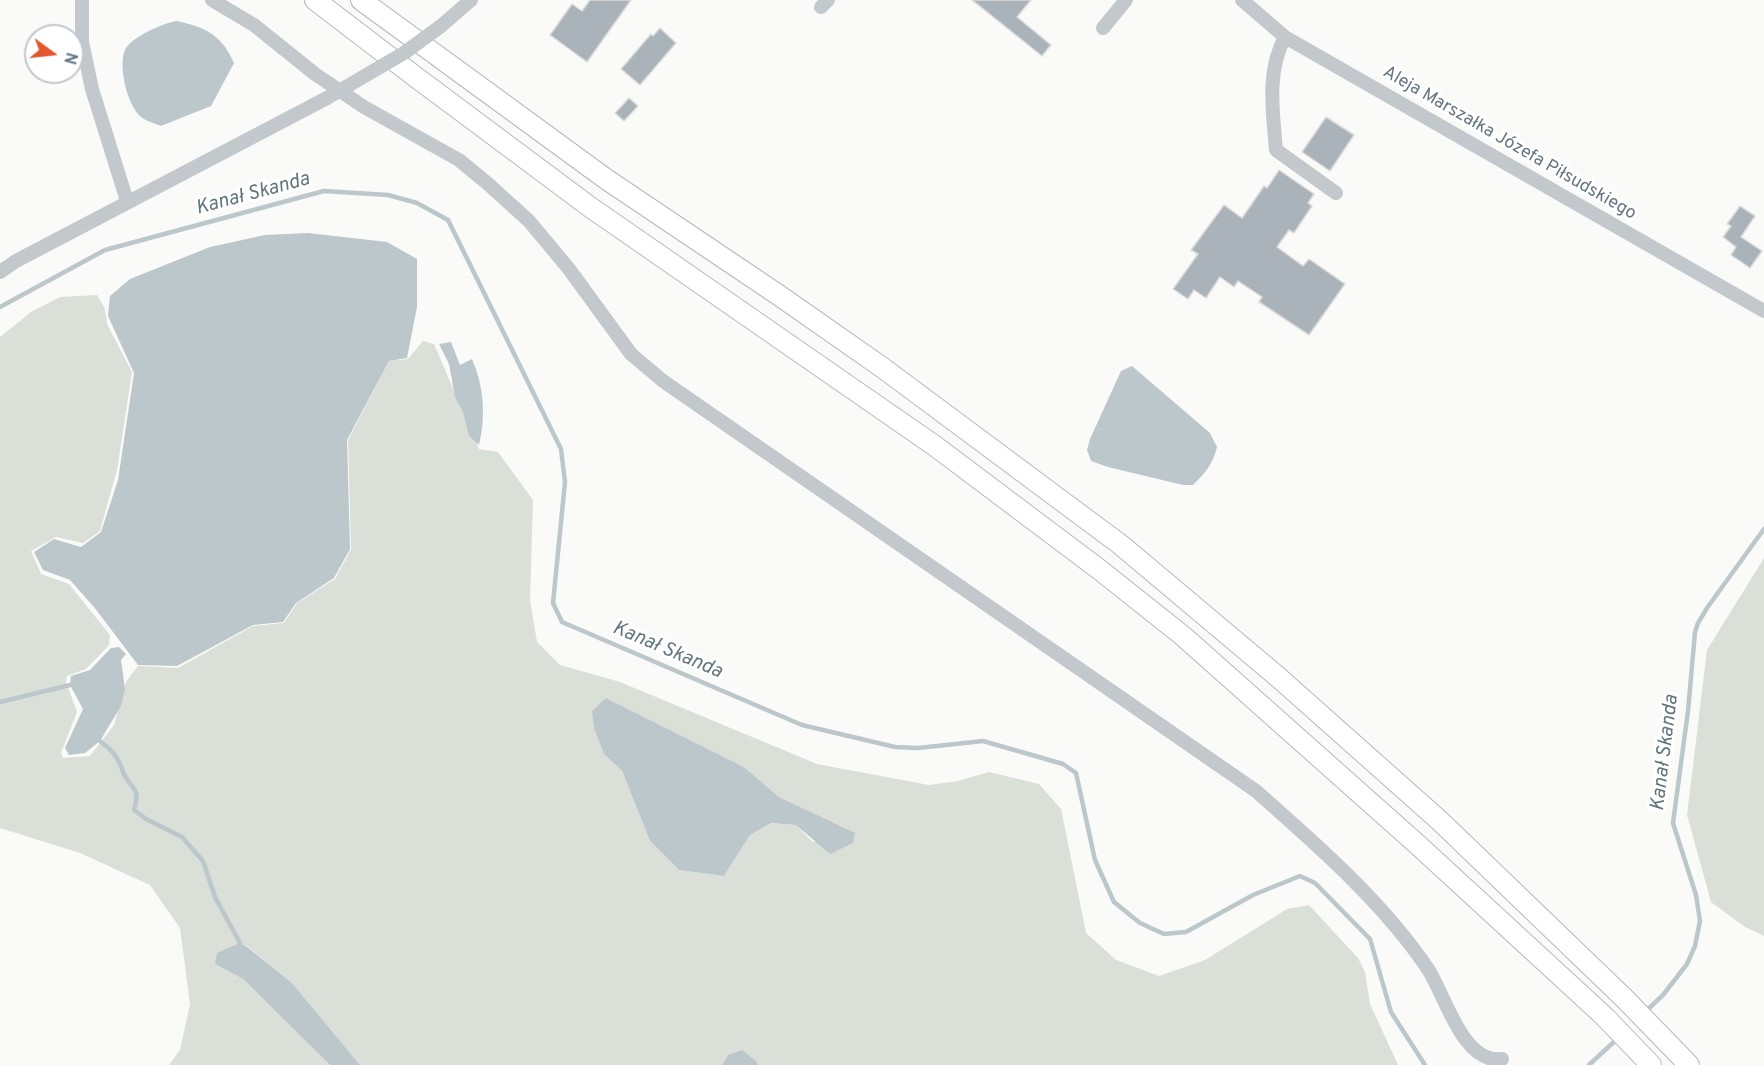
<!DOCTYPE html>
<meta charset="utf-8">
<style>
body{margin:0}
#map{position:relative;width:1764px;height:1065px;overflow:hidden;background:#fafaf8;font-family:Overpass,sans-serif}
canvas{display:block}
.north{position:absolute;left:24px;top:24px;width:60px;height:60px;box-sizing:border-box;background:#fff;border:2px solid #c1c8cd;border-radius:50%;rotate:105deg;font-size:16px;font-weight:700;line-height:24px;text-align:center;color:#657683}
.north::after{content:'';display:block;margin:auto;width:21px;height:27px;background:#e4572e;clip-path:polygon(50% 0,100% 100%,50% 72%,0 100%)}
</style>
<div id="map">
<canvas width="1764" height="1065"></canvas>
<div class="north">N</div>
</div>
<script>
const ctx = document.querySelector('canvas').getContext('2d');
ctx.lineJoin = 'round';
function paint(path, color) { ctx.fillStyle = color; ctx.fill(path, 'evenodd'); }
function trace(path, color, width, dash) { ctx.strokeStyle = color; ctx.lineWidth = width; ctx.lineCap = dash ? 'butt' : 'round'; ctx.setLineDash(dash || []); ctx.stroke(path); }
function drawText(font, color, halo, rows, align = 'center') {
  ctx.font = font + ' Overpass,sans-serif'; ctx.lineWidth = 6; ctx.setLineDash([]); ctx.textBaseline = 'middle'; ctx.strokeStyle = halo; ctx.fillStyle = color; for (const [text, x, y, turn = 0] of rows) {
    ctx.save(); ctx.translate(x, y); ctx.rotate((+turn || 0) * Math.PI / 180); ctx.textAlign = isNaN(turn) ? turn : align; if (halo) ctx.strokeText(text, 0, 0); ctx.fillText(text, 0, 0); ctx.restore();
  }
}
paint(new Path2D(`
 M 97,295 L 105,309 L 107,324 L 132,372 L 117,470 L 100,531 L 83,543 L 56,537 L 31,551 L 41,574 L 69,584 L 110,635 L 109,645 L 86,669 L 67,676 L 66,682 L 77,712 L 61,753 L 63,758 L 90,756 L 114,725 L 126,682 L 138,666 L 178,668 L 253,626 L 284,623 L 297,603 L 335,579 L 351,549 L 348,440 L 389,361 L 408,359 L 423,341 L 434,344 L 479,449 L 498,452 L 533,500 L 530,600 L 537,642 L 560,665 L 620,682 L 817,764 L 929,785 L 958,781 L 989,772 L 1039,784 L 1061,809 L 1086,933 L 1116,960 L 1159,976 L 1205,960 L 1287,909 L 1309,905 L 1358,958 L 1365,972 L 1370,1004 L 1398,1065 L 758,1065 L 756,1061 L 728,1055 L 722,1065 L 360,1065 L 292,983 L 247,946 L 240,943 L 215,964 L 243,979 L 330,1065 L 169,1065 L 180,1050 L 190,1004 L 180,928 L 150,885 L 80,853 L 0,828 L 0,337 L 31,312 L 60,297 ZM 606,698 L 744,767 L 779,797 L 854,833 L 813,842 L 796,825 L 771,823 L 750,835 L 724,876 L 679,870 L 650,841 L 622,771 L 604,754 Z
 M 1764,558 L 1764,936 L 1745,927 L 1711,902 L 1687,815 L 1707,650 Z`), '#dadfd7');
paint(new Path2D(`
 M 177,21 C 205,27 222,35 234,63 L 211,106 L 161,126 C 154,123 145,121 140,116 C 127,104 118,66 125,50 C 131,37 163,23 177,21 Z
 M 308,233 L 387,242 L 417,259 L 417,307 L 407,358 L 389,361 L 347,440 L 350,549 L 334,578 L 296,603 L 283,622 L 253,625 L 177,666 L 138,665 L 94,607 L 70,580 L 43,570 L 34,552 L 54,539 L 81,547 L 101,532 L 118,480 L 134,373 L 108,316 L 110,296 L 130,279 L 210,247 L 265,235 Z
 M 451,342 L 460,365 L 472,359 C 484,386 486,416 479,445 L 469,436 L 463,412 L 455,397 L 449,364 L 439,344 Z
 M 1132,366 L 1210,433 L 1217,447 C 1213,464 1205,473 1193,485 L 1183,485 L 1108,467 L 1091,461 L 1087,450 L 1090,439 L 1121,371 Z
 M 119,647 L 126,654 L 121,660 L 125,689 L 121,706 L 100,741 L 85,753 L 69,755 L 65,748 L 83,709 L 70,685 L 71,676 L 90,670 L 111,648 Z
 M 606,698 L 744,767 L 779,797 L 855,833 L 853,843 L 830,854 L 796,825 L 771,823 L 750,835 L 724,876 L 679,870 L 650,841 L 622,771 L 604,754 L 594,728 L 592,711 Z
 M 240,943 L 246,946 L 292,983 L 360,1065 L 330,1065 L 243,979 L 215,964 L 217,953 Z
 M 742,1050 L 756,1061 L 758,1065 L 722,1065 L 728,1055 Z`), '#bbc7cb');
trace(new Path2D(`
 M 0,307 L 105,250 L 324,191 L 388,195 L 417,203 L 448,220 L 561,449 L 565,482 L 553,603 L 562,622 L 802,725 L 895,747 L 918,748 L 983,741 L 1063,764 L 1076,773 L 1095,860 L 1114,902 L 1140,923 L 1164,934 L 1186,932 L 1253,895 L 1300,876 L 1315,883 L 1370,939 L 1391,1012 L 1425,1065
 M 0,702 L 70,685
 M 100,741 C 108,747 115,753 119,762 C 122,766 122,772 125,776 C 135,793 140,788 134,810 L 146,819 L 182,837 L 203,861 L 215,897 L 240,943
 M 1645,1012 L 1663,995 L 1687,964 L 1695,946 L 1700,921 L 1696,895 L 1673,823 L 1688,711 L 1695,632 L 1698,623 L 1707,608 L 1764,529
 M 1589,1065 L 1617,1039`), '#bbc7cb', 4.5);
const building = new Path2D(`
 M 590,0 L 631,0 L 587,62 L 550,35 L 572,4 L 582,11 Z
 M 972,0 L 1031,0 L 1017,17 L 1051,45 L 1042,56 Z
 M 660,28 L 676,43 L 640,85 L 621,69 L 651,34 L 653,36 Z
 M 629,98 L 638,106 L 624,121 L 615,113 Z
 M 1326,117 L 1354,135 L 1330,171 L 1302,152 Z
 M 1279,170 L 1314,194 L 1308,203 L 1312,206 L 1294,233 L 1289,230 L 1277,247 L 1303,266 L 1309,259 L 1345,284 L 1309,335 L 1259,302 L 1262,297 L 1238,281 L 1234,287 L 1220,277 L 1206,298 L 1194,290 L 1188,299 L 1173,289 L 1198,254 L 1191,250 L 1224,205 L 1242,218 L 1264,186 L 1267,188 Z
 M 1740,206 L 1755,216 L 1741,237 L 1762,251 L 1750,268 L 1731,255 L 1736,247 L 1723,237 L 1731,226 L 1727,224 Z`);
paint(building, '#aab3b9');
trace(building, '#dcdcda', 1.5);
const highway = new Path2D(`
 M 315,0 L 417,78 L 590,207 L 935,446 L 1100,570 L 1183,636 L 1418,845 L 1605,1017 L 1651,1065
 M 361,0 L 606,179 L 780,296 L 883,368 L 1121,545 L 1278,677 L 1440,821 L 1625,999 L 1689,1065`);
trace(highway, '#b4b9bd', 22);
trace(new Path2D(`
 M 82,0 L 82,42 L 92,89 L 127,201
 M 212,0 L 254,25 L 315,74 L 364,107 L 459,160 L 487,183 L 529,221 L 569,269 L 631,354 L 663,381 L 1256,791 C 1318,846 1382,901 1428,969 C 1445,995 1463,1065 1502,1059
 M 1242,0 L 1285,37 L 1764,311
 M 821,7 L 828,0
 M 441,26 L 471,0
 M 1103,28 L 1126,0
 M 1285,37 C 1266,72 1273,112 1276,150 L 1336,193
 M 0,272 L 16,261 L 327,98`), '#c3c8cc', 14);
trace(highway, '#fff', 20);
trace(new Path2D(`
 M 327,98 L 404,53 L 441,26`), '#c3c8cc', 14);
drawText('18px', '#657683', '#fff', [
 ["Aleja Marszałka Józefa Piłsudskiego",1509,144,30]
]);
drawText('italic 20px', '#60757c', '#fff', [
 ["Kanał Skanda",253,195,-15],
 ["Kanał Skanda",667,651,23],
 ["Kanał Skanda",1666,753,-83]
]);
</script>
